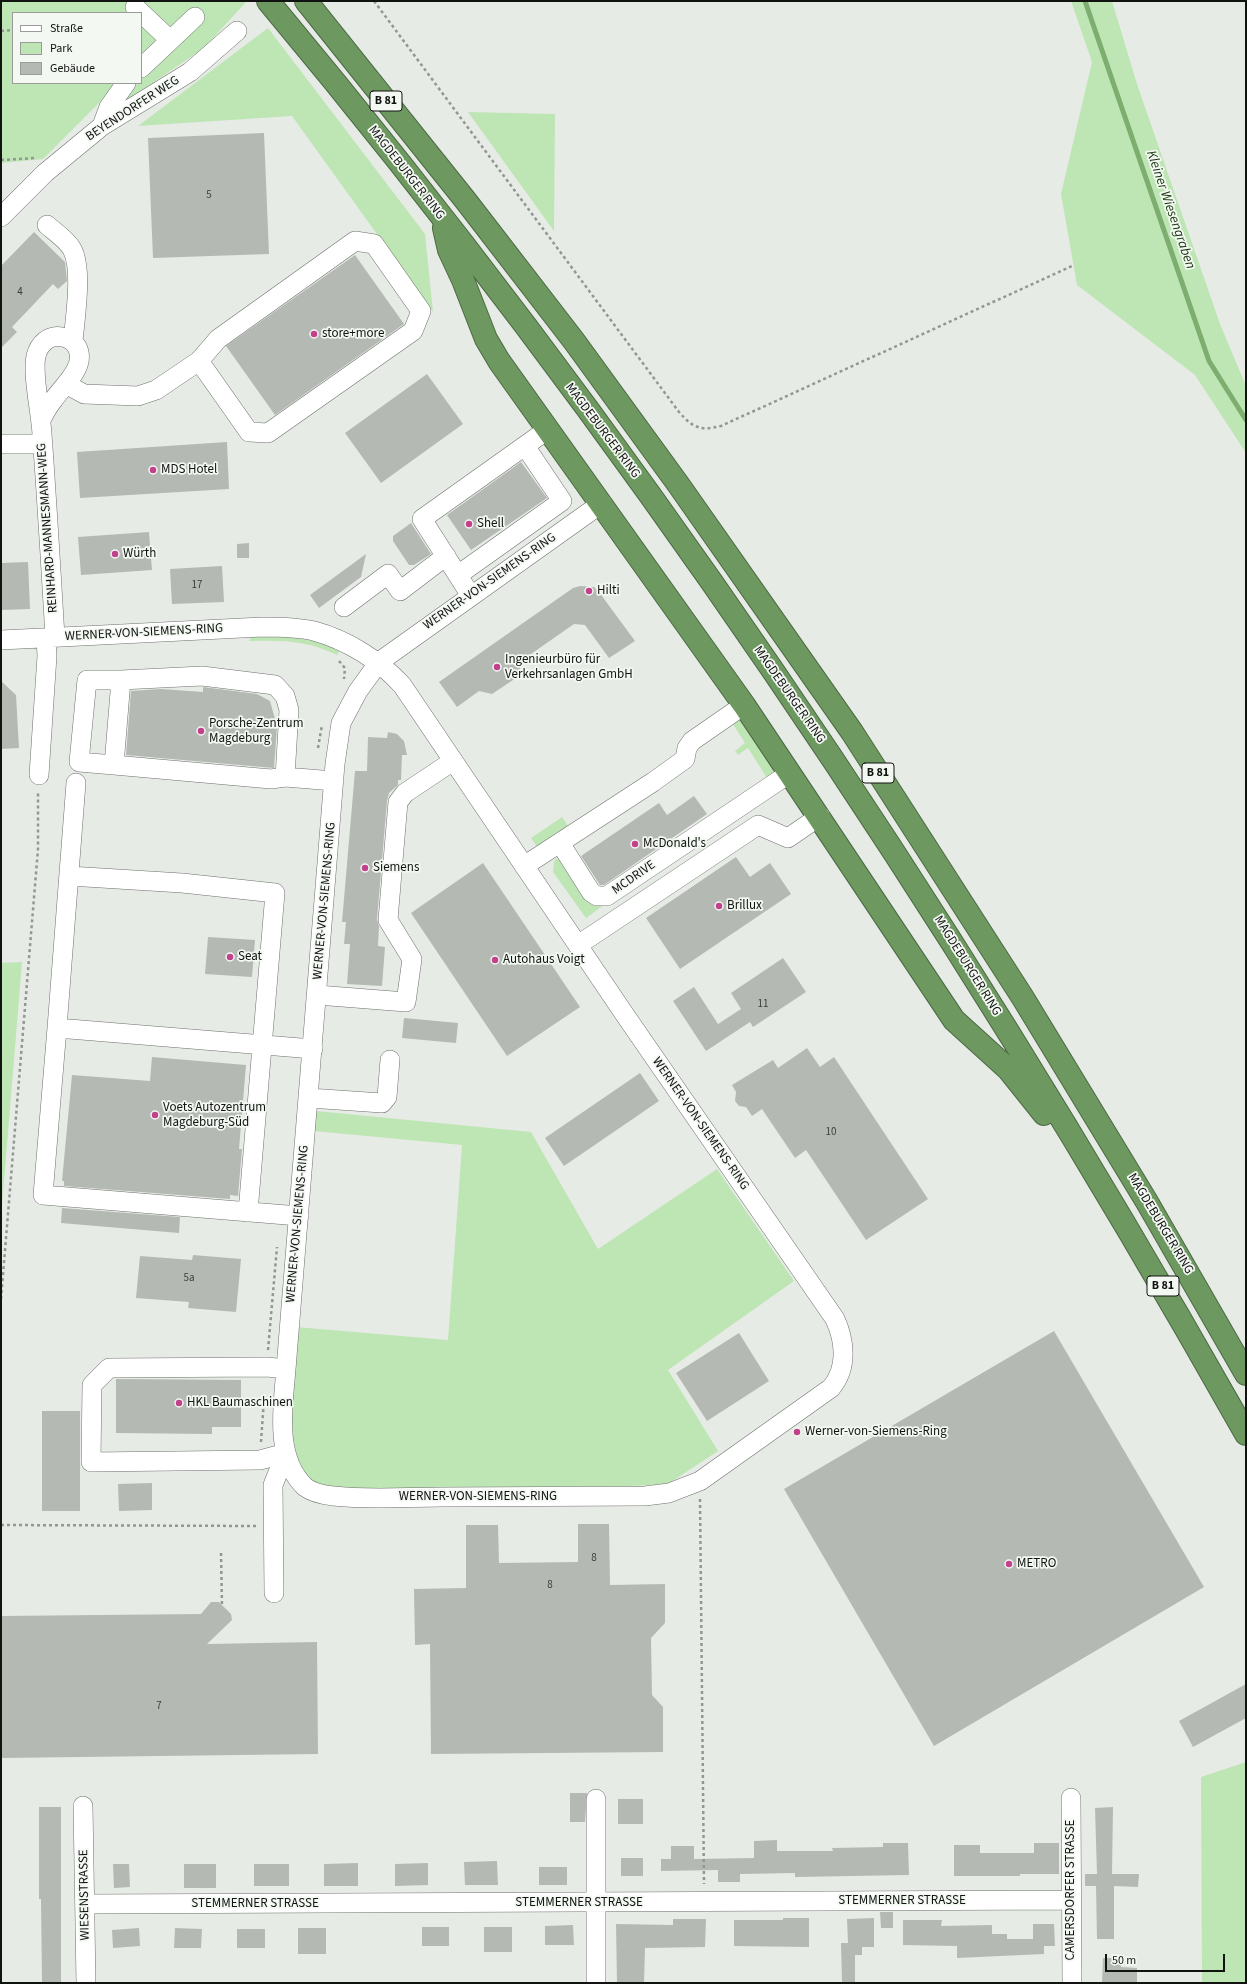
<!DOCTYPE html>
<meta charset="utf-8">
<style>
body{margin:0}
#map{position:relative;width:1247px;height:1984px;overflow:hidden;background:#e7ebe6;font-family:"Source Sans 3",sans-serif}
canvas{display:block}
.frame{position:absolute;inset:0;border:2px solid #111311;pointer-events:none}
.legend{position:absolute;left:12px;top:12px;width:130px;height:72px;box-sizing:border-box;background:#f4f8f3;border:1px solid #999c99;margin:0;padding:5px 7px;list-style:none;font-size:12px;color:#111311}
.legend li{display:flex;align-items:center;gap:8px;height:20px}
.legend b{width:20px;border:1px solid #999c99}
.scale{position:absolute;left:1105px;top:1954px;width:120px;height:18px;box-sizing:border-box;border:2px solid #111311;border-top:0;padding-left:5px;font-size:12px;line-height:14px;white-space:nowrap;color:#111311;-webkit-text-stroke:3px #f4f8f3;paint-order:stroke}
</style>
<div id="map">
<canvas width="1247" height="1984"></canvas>
<div class="frame"></div>
<ul class="legend">
<li><b style="height:5px;background:#fff"></b>Straße</li>
<li><b style="height:11px;background:#bee5b4"></b>Park</li>
<li><b style="height:11px;background:#b5b9b4"></b>Gebäude</li>
</ul>
<div class="scale">50 m</div>
</div>
<script>
const ctx = document.querySelector('canvas').getContext('2d');
ctx.lineJoin = 'round';
function paint(path, color) { ctx.fillStyle = color; ctx.fill(path, 'evenodd'); }
function trace(path, color, width, dash) { ctx.strokeStyle = color; ctx.lineWidth = width; ctx.lineCap = dash ? 'butt' : 'round'; ctx.setLineDash(dash || []); ctx.stroke(path); }
function drawText(font, color, halo, rows, align = 'center') {
  ctx.font = font + ' "Source Sans 3",sans-serif'; ctx.lineWidth = 3.5; ctx.setLineDash([]); ctx.textBaseline = 'middle'; ctx.strokeStyle = halo; ctx.fillStyle = color; for (const [text, x, y, turn = 0] of rows) {
    ctx.save(); ctx.translate(x, y); ctx.rotate((+turn || 0) * Math.PI / 180); ctx.textAlign = isNaN(turn) ? turn : align; if (halo) ctx.strokeText(text, 0, 0); ctx.fillText(text, 0, 0); ctx.restore();
  }
}
paint(new Path2D(`
 M 1,1 L 245,1 L 246,2 L 204,48 L 126,101 L 124,94 L 136,83 L 141,83 L 141,78 L 201,21 L 141,61 L 141,13 L 13,13 L 13,83 L 119,83 L 43,159 L 1,163 Z
 M 1071,1 L 1112,1 L 1137,84 L 1220,324 L 1246,386 L 1246,453 L 1195,375 L 1077,285 L 1061,194 L 1092,62 Z
 M 268,28 L 425,234 L 433,312 L 292,116 L 138,126 Z
 M 468,112 L 555,114 L 554,231 Z
 M 252,636 C 287,636 307,636 339,651 L 337,655 C 306,640 283,640 249,641 Z
 M 740,714 L 781,774 L 767,778 L 748,748 L 738,755 L 735,751 L 745,743 L 733,724 Z
 M 562,817 L 570,829 L 557,832 L 538,848 L 531,838 Z
 M 561,855 L 608,902 L 586,918 L 553,872 L 554,861 Z
 M 22,962 L 1,1218 L 1,963 Z
 M 316,1111 L 531,1132 L 598,1249 L 717,1169 L 794,1281 L 668,1370 L 718,1451 L 668,1484 L 630,1486 L 339,1489 L 314,1483 L 302,1471 L 289,1434 L 296,1327 L 448,1340 L 462,1145 L 314,1131 Z
 M 1246,1762 L 1246,1983 L 1202,1983 L 1201,1777 Z`), '#bee5b4');
trace(new Path2D(`
 M 1085,1 L 1209,361 L 1246,420`), '#7dae6f', 5);
paint(new Path2D(`
 M 264,133 L 269,254 L 153,258 L 148,138 Z
 M 34,232 L 65,262 L 67,281 L 58,289 L 53,284 L 12,327 L 17,332 L 1,348 L 1,266 Z
 M 355,255 L 404,324 L 275,415 L 226,346 Z
 M 427,374 L 463,424 L 381,483 L 345,433 Z
 M 227,442 L 229,489 L 80,498 L 77,452 Z
 M 521,462 L 547,498 L 471,550 L 447,515 Z
 M 411,523 L 431,554 L 414,565 L 409,565 L 393,541 L 393,536 Z
 M 149,532 L 152,570 L 81,575 L 78,537 Z
 M 249,543 L 249,558 L 237,558 L 237,544 Z
 M 366,554 L 361,577 L 319,608 L 310,595 Z
 M 28,562 L 30,609 L 1,610 L 1,563 Z
 M 222,566 L 224,602 L 172,604 L 170,569 Z
 M 580,586 L 594,587 L 599,592 L 635,641 L 609,658 L 585,625 L 574,624 L 521,661 L 519,676 L 492,694 L 479,691 L 457,707 L 439,682 L 573,588 Z
 M 1,681 L 16,695 L 19,748 L 1,749 Z
 M 203,687 L 257,694 L 270,701 L 277,726 L 274,768 L 126,755 L 131,691 L 161,689 L 203,692 Z
 M 388,732 L 397,734 L 404,741 L 407,755 L 402,755 L 401,780 L 398,780 L 398,785 L 389,793 L 387,801 L 377,919 L 379,927 L 378,946 L 385,947 L 382,986 L 347,984 L 350,944 L 344,944 L 346,922 L 342,922 L 355,771 L 367,771 L 368,737 L 387,738 Z
 M 694,796 L 707,814 L 604,885 L 600,885 L 581,856 L 659,803 L 667,815 Z
 M 736,857 L 750,877 L 770,863 L 791,894 L 680,969 L 646,918 Z
 M 483,863 L 580,1007 L 507,1056 L 411,913 Z
 M 208,937 L 255,940 L 252,977 L 205,974 Z
 M 783,958 L 806,992 L 753,1027 L 750,1022 L 706,1051 L 673,1001 L 694,987 L 718,1024 L 741,1009 L 731,993 Z
 M 404,1018 L 458,1023 L 456,1043 L 402,1038 Z
 M 807,1048 L 820,1067 L 834,1057 L 928,1199 L 866,1240 L 806,1150 L 795,1158 L 762,1109 L 752,1116 L 746,1107 L 739,1106 L 735,1101 L 736,1092 L 732,1085 L 773,1060 L 778,1068 Z
 M 152,1057 L 246,1065 L 239,1149 L 242,1149 L 238,1196 L 230,1195 L 230,1199 L 64,1186 L 64,1181 L 62,1181 L 72,1075 L 150,1081 Z
 M 640,1073 L 659,1101 L 564,1166 L 545,1138 Z
 M 62,1208 L 180,1217 L 179,1233 L 61,1223 Z
 M 193,1255 L 241,1259 L 236,1312 L 188,1308 L 189,1302 L 136,1298 L 140,1256 L 192,1260 Z
 M 1054,1331 L 1204,1587 L 934,1746 L 784,1489 Z
 M 739,1333 L 769,1381 L 707,1421 L 676,1373 Z
 M 116,1379 L 241,1380 L 241,1427 L 212,1427 L 212,1434 L 116,1433 Z
 M 42,1411 L 80,1411 L 80,1511 L 42,1511 Z
 M 152,1483 L 152,1510 L 119,1511 L 118,1484 Z
 M 578,1524 L 609,1524 L 610,1585 L 665,1584 L 665,1623 L 651,1638 L 652,1695 L 663,1707 L 663,1752 L 431,1754 L 430,1644 L 415,1645 L 414,1589 L 466,1588 L 466,1525 L 498,1525 L 499,1563 L 578,1562 Z
 M 211,1602 L 219,1602 L 231,1614 L 232,1620 L 207,1644 L 317,1642 L 318,1754 L 1,1758 L 1,1616 L 201,1614 Z
 M 1246,1684 L 1246,1718 L 1193,1747 L 1179,1721 Z
 M 570,1793 L 587,1793 L 585,1822 L 570,1822 Z
 M 618,1799 L 643,1799 L 643,1824 L 618,1824 Z
 M 39,1807 L 61,1807 L 61,1983 L 42,1983 L 41,1899 L 39,1899 Z
 M 1113,1807 L 1112,1874 L 1139,1874 L 1138,1887 L 1114,1886 L 1114,1939 L 1097,1939 L 1096,1886 L 1085,1886 L 1085,1874 L 1097,1874 L 1095,1808 Z
 M 777,1840 L 777,1851 L 833,1851 L 832,1848 L 883,1847 L 883,1843 L 908,1843 L 909,1875 L 795,1877 L 795,1873 L 740,1874 L 740,1882 L 718,1882 L 718,1870 L 661,1871 L 661,1859 L 671,1859 L 671,1846 L 694,1846 L 694,1859 L 754,1858 L 754,1841 Z
 M 1034,1843 L 1059,1843 L 1059,1874 L 1020,1874 L 1020,1876 L 954,1876 L 954,1845 L 980,1845 L 980,1853 L 1034,1853 Z
 M 621,1858 L 643,1858 L 643,1876 L 621,1876 Z
 M 497,1861 L 498,1885 L 465,1885 L 464,1862 Z
 M 358,1863 L 358,1886 L 324,1886 L 324,1864 Z
 M 428,1863 L 428,1885 L 395,1886 L 395,1864 Z
 M 113,1864 L 129,1864 L 130,1887 L 114,1888 Z
 M 184,1864 L 216,1864 L 216,1888 L 184,1888 Z
 M 254,1864 L 289,1864 L 289,1886 L 254,1886 Z
 M 539,1867 L 567,1867 L 567,1885 L 539,1885 Z
 M 880,1912 L 893,1912 L 893,1928 L 881,1928 Z
 M 783,1918 L 809,1918 L 809,1947 L 734,1946 L 734,1920 L 783,1920 Z
 M 874,1918 L 874,1947 L 862,1947 L 862,1955 L 855,1955 L 855,1983 L 842,1983 L 841,1943 L 848,1943 L 847,1919 Z
 M 673,1919 L 706,1919 L 705,1947 L 645,1948 L 644,1983 L 617,1983 L 616,1924 L 673,1925 Z
 M 903,1920 L 942,1920 L 941,1926 L 992,1925 L 992,1934 L 1007,1934 L 1007,1939 L 1033,1939 L 1033,1924 L 1054,1924 L 1055,1946 L 1044,1946 L 1044,1954 L 957,1958 L 957,1946 L 903,1945 Z
 M 573,1925 L 574,1945 L 545,1945 L 545,1926 Z
 M 422,1927 L 449,1927 L 449,1946 L 422,1946 Z
 M 484,1927 L 512,1927 L 512,1952 L 484,1952 Z
 M 139,1928 L 140,1946 L 113,1948 L 112,1930 Z
 M 175,1928 L 202,1929 L 201,1948 L 174,1948 Z
 M 298,1928 L 326,1928 L 326,1954 L 298,1954 Z
 M 237,1929 L 265,1929 L 265,1948 L 237,1948 Z
 M 1103,1958 L 1121,1958 L 1121,1967 L 1137,1968 L 1137,1983 L 1102,1983 Z`), '#b5b9b4');
const minor = new Path2D(`
 M 135,7 L 170,40
 M 141,68 L 195,17
 M 102,126 L 109,107 L 126,83
 M 1,217 L 45,173 L 102,126 L 190,72 L 237,31
 M 47,225 C 55,232 67,240 72,249 C 83,269 75,318 73,342
 M 66,384 L 84,394 L 138,396 L 156,390 L 199,361 L 218,339 L 355,241 L 374,244 L 421,311 L 413,331 L 268,433 L 249,432 L 199,361
 M 41,420 C 45,412 49,405 54,399 C 64,385 87,366 77,347 C 74,342 68,338 62,337 C 49,334 39,344 36,356 C 32,374 41,414 42,434 C 47,502 51,570 55,637
 M 1,444 L 43,444
 M 458,575 L 562,501 L 525,446
 M 471,596 L 422,519 L 547,430
 M 344,607 L 388,574 L 400,591 L 446,556
 M 1,640 L 262,627 C 279,627 297,627 314,631 C 347,640 379,660 402,685 L 625,1015 L 835,1319 C 845,1341 848,1368 831,1388 L 700,1481 L 669,1493 L 645,1496 C 578,1496 510,1497 442,1497 C 407,1497 368,1500 333,1496 C 324,1495 313,1493 305,1487 C 274,1457 283,1407 286,1369 L 335,764 L 341,723 L 358,691 L 379,662 L 602,503
 M 121,680 L 87,680 L 79,762 L 114,765 L 121,680 L 202,676 L 275,685 L 285,696 L 289,710 L 285,777 L 334,781
 M 114,765 L 271,779 L 285,777
 M 39,775 L 47,656 L 46,638
 M 560,843 L 591,892 L 597,896 L 607,896 L 790,773
 M 524,866 L 653,782 L 685,759 L 687,748 L 692,741 L 744,705
 M 69,876 L 182,883 L 275,893 L 248,1212
 M 578,945 L 758,825 L 788,838 L 820,816
 M 317,995 L 406,1002 L 412,959 L 388,920 L 398,802 L 405,793 L 453,761
 M 57,1028 L 76,783
 M 309,1098 L 382,1103 L 387,1097 L 390,1060
 M 299,1216 L 43,1195 L 57,1028 L 313,1049
 M 286,1453 L 260,1460 L 91,1462 L 92,1385 L 109,1368 L 267,1367 L 286,1369
 M 274,1593 L 273,1485 L 286,1453
 M 1071,1798 L 1072,1983
 M 596,1799 L 596,1983
 M 83,1806 L 86,1983
 M 86,1904 L 1071,1900`);
const highway = new Path2D(`
 M 268,1 C 639,445 962,930 1246,1434
 M 306,1 L 466,201 L 574,341 L 678,484 L 852,732 L 1023,998 L 1147,1202 L 1246,1374
 M 444,228 L 449,250 L 463,280 L 486,339 L 499,361 L 744,705 L 954,1020 L 1008,1069 L 1044,1114`);
trace(minor, '#6d706c', 20);
trace(highway, '#4d6944', 24);
trace(new Path2D(`
 M 374,1 L 679,412 C 693,428 700,431 721,426 L 1072,266
 M 1,31 L 13,30
 M 1,160 L 36,158
 M 339,661 L 345,668 L 344,679
 M 318,748 L 322,725
 M 1,1299 L 38,849 L 38,791
 M 268,1350 L 277,1247
 M 261,1442 L 264,1399
 M 700,1499 L 704,1884
 M 1,1525 L 256,1526
 M 221,1553 L 222,1605`), '#939693', 2.5, [3, 3]);
trace(minor, '#fff', 19);
trace(highway, '#6d9860', 22);
for (const [x, y, r, color] of [
 [314,334,4,"#c2418b"],
 [153,470,4,"#c2418b"],
 [469,524,4,"#c2418b"],
 [115,554,4,"#c2418b"],
 [589,591,4,"#c2418b"],
 [497,667,4,"#c2418b"],
 [201,731,4,"#c2418b"],
 [635,844,4,"#c2418b"],
 [365,868,4,"#c2418b"],
 [719,906,4,"#c2418b"],
 [230,957,4,"#c2418b"],
 [495,960,4,"#c2418b"],
 [155,1115,4,"#c2418b"],
 [179,1403,4,"#c2418b"],
 [797,1432,4,"#c2418b"],
 [1009,1564,4,"#c2418b"]
]) { const dot = new Path2D(); dot.arc(x, y, r, 0, 2 * Math.PI); ctx.fillStyle = color; ctx.fill(dot); trace(dot, '#f4f8f3', 1.5); }
drawText('11px', '#3a3c3a', null, [
 ["5",209,196],
 ["4",20,293],
 ["17",197,586],
 ["11",763,1005],
 ["10",831,1133],
 ["5a",189,1279],
 ["8",594,1559],
 ["8",550,1586],
 ["7",159,1707]
]);
for (const [x, y, w] of [
 [386,101,32],
 [878,773,32],
 [1163,1286,32]
]) { const box = new Path2D(); box.roundRect(x - w / 2, y - 10, w, 20, 3); ctx.fillStyle = '#f4f8f3'; ctx.fill(box); trace(box, '#111311', 1); }
drawText('bold 12px', '#111311', null, [
 ["B 81",386,101],
 ["B 81",878,773],
 ["B 81",1163,1286]
]);
drawText('13px', '#111311', '#f4f8f3', [
 ["BEYENDORFER WEG",133,109,-33],
 ["MAGDEBURGER RING",406,173,52],
 ["MAGDEBURGER RING",602,431,53],
 ["REINHARD-MANNESMANN-WEG",48,528,-94],
 ["WERNER-VON-SIEMENS-RING",490,582,-35],
 ["WERNER-VON-SIEMENS-RING",144,633,-3],
 ["MAGDEBURGER RING",789,695,55],
 ["MCDRIVE",634,878,-35],
 ["WERNER-VON-SIEMENS-RING",325,901,-85],
 ["MAGDEBURGER RING",967,966,58],
 ["WERNER-VON-SIEMENS-RING",700,1124,55],
 ["WERNER-VON-SIEMENS-RING",298,1224,-85],
 ["MAGDEBURGER RING",1160,1224,59],
 ["WERNER-VON-SIEMENS-RING",478,1497],
 ["CAMERSDORFER STRASSE",1071,1890,-90],
 ["WIESENSTRASSE",85,1895,-91],
 ["STEMMERNER STRASSE",902,1901],
 ["STEMMERNER STRASSE",579,1903],
 ["STEMMERNER STRASSE",255,1904]
]);
drawText('13px', '#111311', '#f4f8f3', [
 ["store+more",322,334],
 ["MDS Hotel",161,470],
 ["Shell",477,524],
 ["Würth",123,554],
 ["Hilti",597,591],
 ["Ingenieurbüro für",505,660],
 ["Verkehrsanlagen GmbH",505,675],
 ["Porsche-Zentrum",209,724],
 ["Magdeburg",209,739],
 ["McDonald's",643,844],
 ["Siemens",373,868],
 ["Brillux",727,906],
 ["Seat",238,957],
 ["Autohaus Voigt",503,960],
 ["Voets Autozentrum",163,1108],
 ["Magdeburg-Süd",163,1123],
 ["HKL Baumaschinen",187,1403],
 ["Werner-von-Siemens-Ring",805,1432],
 ["METRO",1017,1564]
], 'left');
drawText('italic 14px', '#16360a', '#f4f8f3', [
 ["Kleiner Wiesengraben",1170,210,71]
]);
</script>
